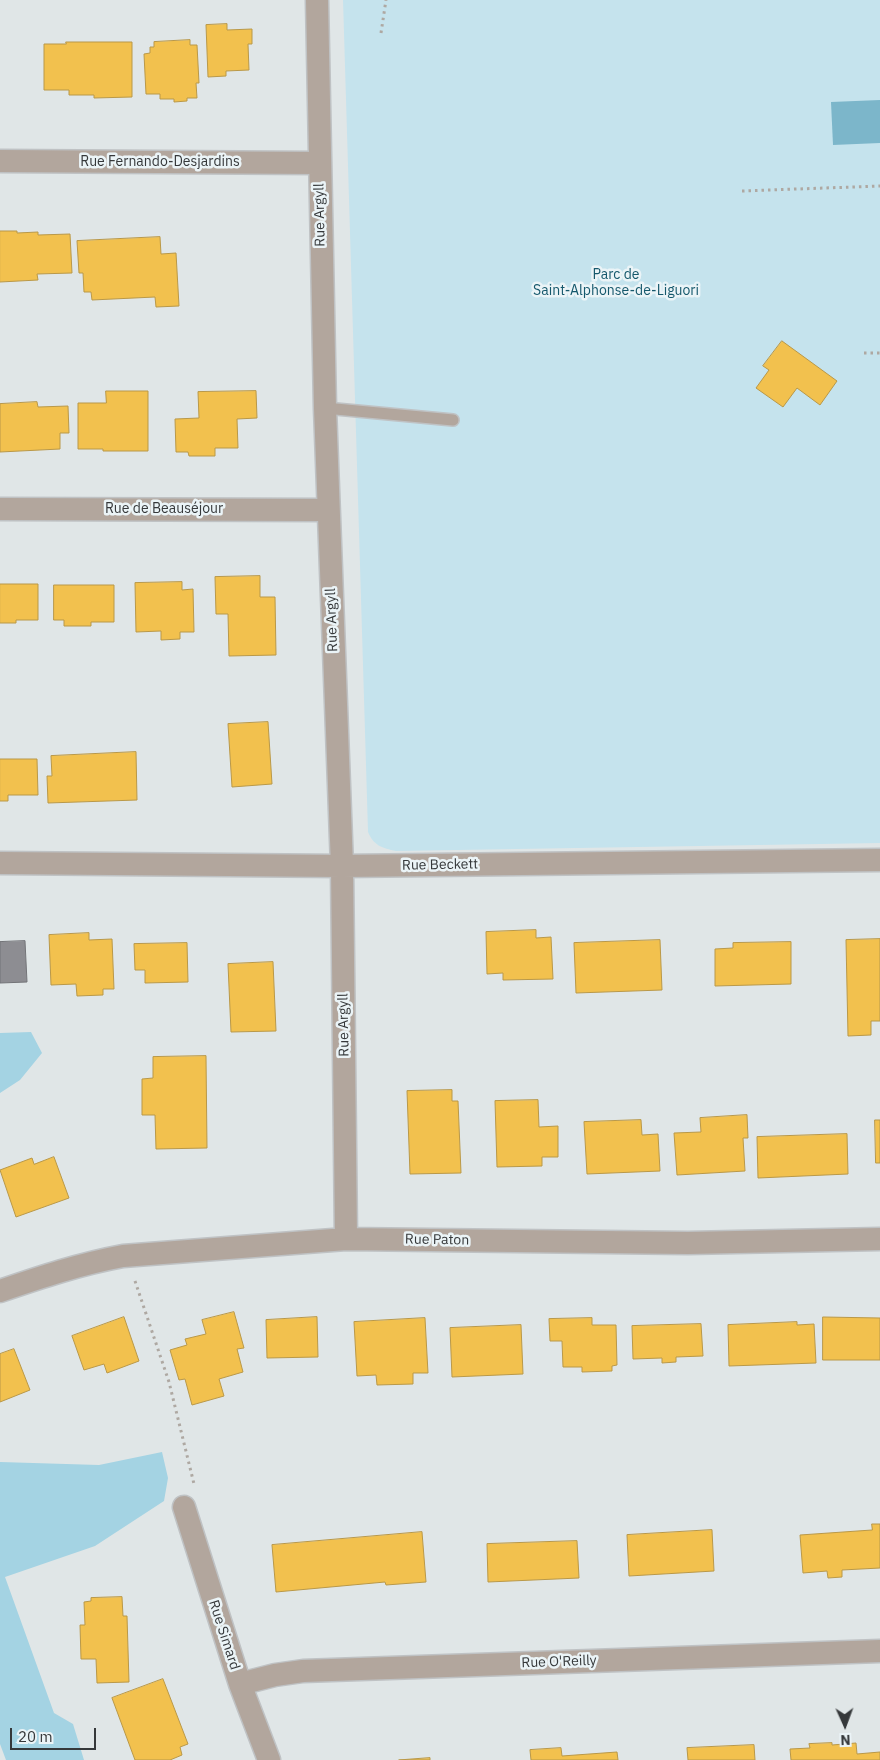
<!DOCTYPE html>
<meta charset="utf-8">
<style>
body{margin:0}
#map{position:relative;width:880px;height:1760px;overflow:hidden;background:#e0e6e7;font-family:"IBM Plex Sans",sans-serif}
canvas{display:block}
.north{position:absolute;left:820px;top:1700px;width:50px;height:50px;-webkit-text-stroke:4px #ebf4f7;paint-order:stroke;rotate:178deg;font-size:14px;font-weight:700;line-height:20px;text-align:center;color:#35383a}
.north::after{content:'';display:block;margin:auto;width:18px;height:22px;background:#35383a;clip-path:polygon(50% 0,100% 100%,50% 72%,0 100%)}
.scale{position:absolute;left:10px;top:1728px;width:86px;height:22px;box-sizing:border-box;border:2px solid #35383a;border-top:0;padding-left:6px;font-size:15px;line-height:18px;white-space:nowrap;color:#35383a;-webkit-text-stroke:4px #ebf4f7;paint-order:stroke}
</style>
<div id="map">
<canvas width="880" height="1760"></canvas>
<div class="north">N</div>
<div class="scale">20 m</div>
</div>
<script>
const ctx = document.querySelector('canvas').getContext('2d');
ctx.lineJoin = 'round';
function paint(path, color) { ctx.fillStyle = color; ctx.fill(path, 'evenodd'); }
function trace(path, color, width, dash) { ctx.strokeStyle = color; ctx.lineWidth = width; ctx.lineCap = dash ? 'butt' : 'round'; ctx.setLineDash(dash || []); ctx.stroke(path); }
function drawText(font, color, halo, rows, align = 'center') {
  ctx.font = font + ' "IBM Plex Sans",sans-serif'; ctx.lineWidth = 5; ctx.setLineDash([]); ctx.textBaseline = 'middle'; ctx.strokeStyle = halo; ctx.fillStyle = color; for (const [text, x, y, turn = 0] of rows) {
    ctx.save(); ctx.translate(x, y); ctx.rotate((+turn || 0) * Math.PI / 180); ctx.textAlign = isNaN(turn) ? turn : align; if (halo) ctx.strokeText(text, 0, 0); ctx.fillText(text, 0, 0); ctx.restore();
  }
}
paint(new Path2D(`
 M 343,0 L 880,0 L 880,843 L 396,851 C 382,848 374,846 368,832 Z`), '#c5e3ed');
paint(new Path2D(`
 M 31,1032 L 42,1053 L 20,1080 L 0,1093 L 0,1033 Z
 M 162,1452 L 168,1478 L 164,1501 L 95,1546 L 5,1577 L 54,1713 L 73,1724 L 84,1760 L 6,1760 L 0,1744 L 0,1462 L 99,1465 Z`), '#a4d3e3');
paint(new Path2D(`
 M 880,100 L 880,143 L 833,145 L 831,102 Z`), '#7cb6ca');
const homes = new Path2D(`
 M 227,24 L 227,30 L 252,29 L 252,44 L 248,44 L 249,70 L 226,71 L 226,76 L 208,77 L 206,25 Z
 M 190,40 L 190,45 L 197,45 L 199,83 L 196,83 L 197,98 L 187,98 L 187,101 L 174,102 L 174,99 L 160,99 L 160,94 L 146,94 L 144,54 L 150,53 L 150,47 L 154,47 L 154,42 Z
 M 66,42 L 132,42 L 132,97 L 94,98 L 94,95 L 69,95 L 69,90 L 44,90 L 44,44 L 66,44 Z
 M 0,231 L 17,231 L 17,233 L 38,232 L 38,235 L 70,234 L 72,273 L 37,274 L 38,280 L 0,282 Z
 M 160,237 L 161,254 L 176,253 L 179,306 L 156,307 L 155,297 L 92,300 L 91,292 L 84,292 L 83,273 L 79,273 L 77,241 Z
 M 782,341 L 837,381 L 820,405 L 797,388 L 783,407 L 756,388 L 769,370 L 763,366 Z
 M 106,391 L 148,391 L 148,451 L 103,451 L 103,449 L 78,449 L 78,403 L 106,403 Z
 M 256,391 L 257,418 L 237,419 L 238,448 L 215,448 L 215,456 L 189,456 L 188,452 L 176,452 L 175,419 L 199,418 L 198,392 Z
 M 37,402 L 38,407 L 68,406 L 69,433 L 60,433 L 60,449 L 0,452 L 0,404 Z
 M 260,576 L 260,597 L 275,597 L 276,655 L 229,656 L 228,614 L 216,614 L 215,577 Z
 M 182,582 L 182,590 L 193,589 L 194,632 L 180,632 L 180,639 L 161,640 L 161,631 L 136,632 L 135,583 Z
 M 0,584 L 38,584 L 38,620 L 16,620 L 16,623 L 0,623 Z
 M 54,585 L 114,585 L 114,622 L 91,622 L 91,626 L 64,626 L 64,620 L 54,620 Z
 M 268,722 L 272,784 L 232,787 L 228,724 Z
 M 136,752 L 137,800 L 48,803 L 47,776 L 52,776 L 51,756 Z
 M 0,759 L 37,759 L 38,795 L 8,795 L 8,801 L 0,801 Z
 M 536,930 L 536,938 L 551,937 L 553,979 L 503,980 L 503,973 L 487,974 L 486,932 Z
 M 89,933 L 89,940 L 112,939 L 114,989 L 103,989 L 103,995 L 77,996 L 76,984 L 51,985 L 49,935 Z
 M 880,939 L 880,1021 L 871,1021 L 871,1035 L 848,1036 L 846,940 Z
 M 660,940 L 662,990 L 576,993 L 574,943 Z
 M 791,942 L 791,984 L 715,986 L 715,949 L 733,948 L 733,943 Z
 M 187,943 L 188,982 L 145,983 L 145,970 L 135,970 L 134,944 Z
 M 273,962 L 276,1031 L 231,1032 L 228,964 Z
 M 206,1056 L 207,1148 L 156,1149 L 155,1115 L 142,1115 L 142,1079 L 153,1078 L 153,1057 Z
 M 452,1090 L 452,1101 L 458,1101 L 461,1173 L 410,1174 L 407,1091 Z
 M 538,1100 L 539,1127 L 558,1126 L 558,1157 L 542,1157 L 542,1166 L 497,1167 L 495,1101 Z
 M 747,1115 L 748,1138 L 743,1138 L 745,1171 L 677,1175 L 674,1133 L 701,1132 L 700,1118 Z
 M 641,1120 L 642,1135 L 658,1134 L 660,1171 L 587,1174 L 584,1122 Z
 M 875,1120 L 880,1120 L 880,1163 L 876,1163 Z
 M 847,1134 L 848,1174 L 758,1178 L 757,1137 Z
 M 54,1157 L 69,1198 L 16,1217 L 0,1170 L 32,1158 L 34,1164 Z
 M 234,1312 L 244,1348 L 237,1349 L 243,1372 L 219,1379 L 224,1396 L 192,1405 L 185,1379 L 179,1380 L 170,1350 L 187,1345 L 185,1339 L 206,1334 L 202,1320 Z
 M 124,1317 L 139,1361 L 107,1373 L 104,1364 L 84,1370 L 72,1336 Z
 M 317,1317 L 318,1357 L 267,1358 L 266,1320 Z
 M 823,1317 L 880,1318 L 880,1360 L 823,1360 Z
 M 425,1318 L 428,1373 L 413,1373 L 413,1384 L 377,1385 L 376,1375 L 357,1376 L 354,1322 Z
 M 592,1318 L 592,1325 L 616,1325 L 617,1365 L 612,1366 L 612,1371 L 582,1372 L 582,1367 L 563,1367 L 562,1341 L 550,1341 L 549,1319 Z
 M 797,1322 L 797,1325 L 814,1324 L 816,1363 L 729,1366 L 728,1325 Z
 M 701,1324 L 703,1356 L 676,1357 L 676,1362 L 662,1363 L 662,1358 L 633,1359 L 632,1326 Z
 M 521,1325 L 523,1374 L 452,1377 L 450,1328 Z
 M 14,1349 L 30,1390 L 0,1402 L 0,1354 Z
 M 872,1524 L 880,1524 L 880,1568 L 842,1570 L 842,1577 L 828,1578 L 827,1571 L 803,1573 L 800,1535 L 872,1530 Z
 M 712,1530 L 714,1571 L 629,1576 L 627,1535 Z
 M 422,1532 L 426,1582 L 386,1585 L 385,1582 L 276,1592 L 272,1545 Z
 M 577,1541 L 579,1578 L 488,1582 L 487,1544 Z
 M 122,1597 L 123,1616 L 127,1616 L 129,1682 L 97,1683 L 96,1659 L 81,1659 L 80,1625 L 85,1625 L 84,1602 L 91,1601 L 91,1598 Z
 M 163,1679 L 188,1744 L 180,1747 L 182,1755 L 170,1760 L 135,1760 L 112,1698 Z
 M 832,1743 L 832,1745 L 856,1743 L 857,1754 L 880,1752 L 880,1760 L 791,1760 L 790,1749 L 810,1748 L 809,1744 Z
 M 754,1745 L 755,1760 L 688,1760 L 687,1748 Z
 M 561,1748 L 562,1756 L 617,1752 L 618,1760 L 531,1760 L 530,1750 Z
 M 430,1758 L 430,1760 L 399,1760 Z`);
paint(homes, '#f2c14e');
trace(homes, '#b99848', 1);
const industry = new Path2D(`
 M 25,941 L 27,982 L 0,983 L 0,942 Z`);
paint(industry, '#8d8d92');
trace(industry, '#737478', 1);
const lane = new Path2D(`
 M 325,408 L 453,420`);
const street = new Path2D(`
 M 317,0 L 325,408 L 342,866 L 346,1239
 M 0,161 L 319,163
 M 0,509 L 328,510
 M 0,863 L 342,866 L 880,860
 M 0,1291 C 41,1277 80,1264 123,1256 L 346,1239 L 688,1243 L 880,1239
 M 184,1507 L 240,1684 L 269,1760
 M 240,1684 L 275,1675 L 303,1671 L 880,1651`);
trace(lane, '#bfc2c4', 14);
trace(street, '#bfc2c4', 25);
trace(new Path2D(`
 M 381,33 L 386,0
 M 742,191 L 880,186
 M 864,353 L 880,353
 M 135,1281 L 169,1382 L 194,1484`), '#aea8a2', 3, [2.5, 4]);
trace(lane, '#b2a69d', 11);
trace(street, '#b2a69d', 22);
drawText('14px', '#35383a', '#ebf4f7', [
 ["Rue Fernando-Desjardins",160,162],
 ["Rue Argyll",320,215,-91],
 ["Rue de Beauséjour",164,509],
 ["Rue Argyll",332,620,-92],
 ["Rue Beckett",440,865,-1],
 ["Rue Argyll",344,1025,-91],
 ["Rue Paton",437,1240,1],
 ["Rue Simard",224,1635,72],
 ["Rue O'Reilly",559,1662,-2]
]);
drawText('14px', '#15586c', '#ebf4f7', [
 ["Parc de",616,275],
 ["Saint-Alphonse-de-Liguori",616,291]
]);
</script>
